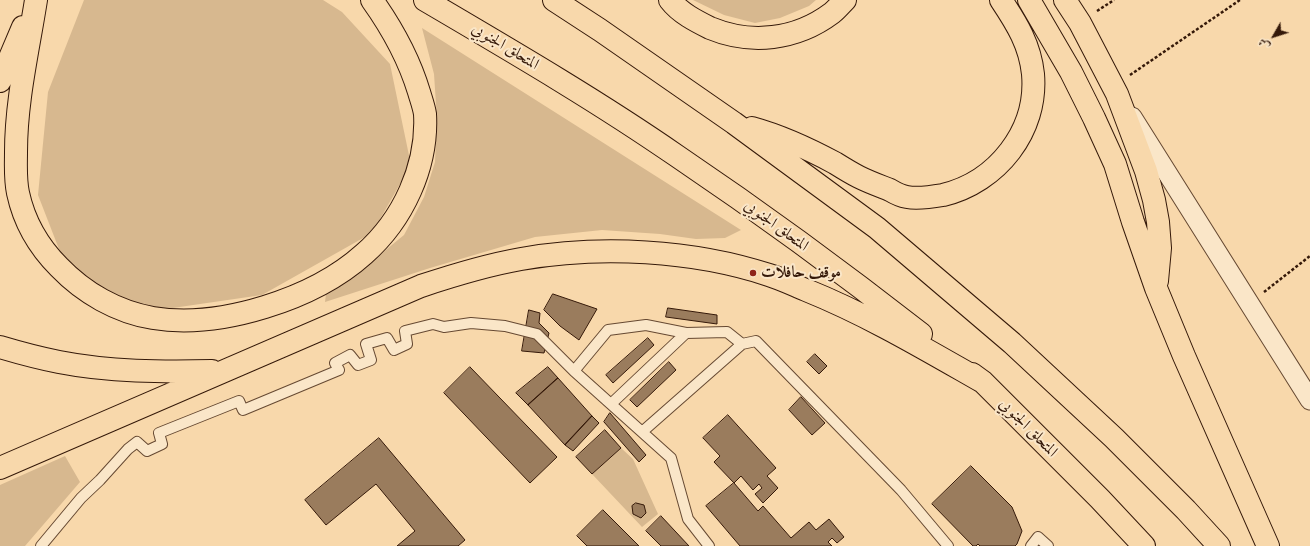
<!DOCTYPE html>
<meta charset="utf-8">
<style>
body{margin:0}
#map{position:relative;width:1310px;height:546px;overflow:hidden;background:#f8d8ab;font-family:"IM FELL Great Primer",Amiri,serif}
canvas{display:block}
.north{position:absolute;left:1254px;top:16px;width:40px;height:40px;-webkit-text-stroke:3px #fae6c8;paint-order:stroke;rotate:231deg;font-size:11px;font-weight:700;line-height:16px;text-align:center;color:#351909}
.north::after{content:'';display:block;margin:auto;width:14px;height:18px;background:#351909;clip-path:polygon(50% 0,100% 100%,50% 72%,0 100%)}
</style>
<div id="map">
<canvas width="1310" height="546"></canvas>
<div class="north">ش</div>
</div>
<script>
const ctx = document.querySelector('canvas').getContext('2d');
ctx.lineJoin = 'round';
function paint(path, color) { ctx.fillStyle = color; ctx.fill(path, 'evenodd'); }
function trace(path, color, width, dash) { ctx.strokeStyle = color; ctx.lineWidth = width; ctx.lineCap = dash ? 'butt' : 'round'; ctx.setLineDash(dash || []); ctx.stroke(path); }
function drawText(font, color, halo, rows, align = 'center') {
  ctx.font = font + ' "IM FELL Great Primer",Amiri,serif'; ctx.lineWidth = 4; ctx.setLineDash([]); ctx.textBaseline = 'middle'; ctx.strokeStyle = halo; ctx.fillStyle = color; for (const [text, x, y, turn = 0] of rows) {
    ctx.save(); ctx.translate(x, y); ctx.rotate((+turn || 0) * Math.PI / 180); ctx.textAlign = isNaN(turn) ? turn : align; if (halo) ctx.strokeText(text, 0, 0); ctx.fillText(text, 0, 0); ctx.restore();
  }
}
paint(new Path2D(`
 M 84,0 L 323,0 L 342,12 L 390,64 L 411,165 L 372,233 L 262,295 L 152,311 L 125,307 L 64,262 L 38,195 L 48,92 Z
 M 693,0 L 816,0 L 809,6 L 780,18 L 755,23 L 724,15 Z
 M 422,28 L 741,230 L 725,238 L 696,239 L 660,234 L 602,230 L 535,237 L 430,268 L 325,302 L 326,294 L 349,280 L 404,235 L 424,197 L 435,162 L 437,119 L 434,74 Z
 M 621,448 L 633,459 L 658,514 L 642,527 L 592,474 Z
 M 65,456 L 80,482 L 25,546 L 0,546 L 0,485 Z`), '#d7b88f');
const building = new Path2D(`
 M 553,294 L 597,309 L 579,340 L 560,326 L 544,310 Z
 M 668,308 L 717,315 L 717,324 L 666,317 Z
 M 529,310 L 540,313 L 539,323 L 549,333 L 544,353 L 522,351 Z
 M 648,338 L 654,345 L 613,383 L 606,375 Z
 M 815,354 L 827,366 L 819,374 L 807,362 Z
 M 669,362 L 676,370 L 637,407 L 630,400 Z
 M 470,367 L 557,457 L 530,483 L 444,393 Z
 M 548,367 L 558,378 L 528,405 L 516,393 Z
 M 558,378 L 592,416 L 565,445 L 528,405 Z
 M 801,397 L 825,423 L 812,435 L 789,410 Z
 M 610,413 L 646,455 L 639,462 L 604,422 Z
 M 728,415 L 776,468 L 767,476 L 778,488 L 763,503 L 755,494 L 762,488 L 759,484 L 753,490 L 741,476 L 734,483 L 714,462 L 720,456 L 703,438 Z
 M 592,416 L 599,423 L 573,451 L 565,445 Z
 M 605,430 L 621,448 L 592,474 L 576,457 Z
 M 379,438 L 465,540 L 458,546 L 397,546 L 415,531 L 376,484 L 326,525 L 305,500 Z
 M 971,466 L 1012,507 L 1022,531 L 1017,544 L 1015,546 L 980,546 L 978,544 L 976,546 L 973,546 L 932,504 Z
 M 734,483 L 758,511 L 763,506 L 791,538 L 809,522 L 816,530 L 829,519 L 844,537 L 837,543 L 832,538 L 828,542 L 832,546 L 740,546 L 706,506 Z
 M 636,503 L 644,505 L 646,513 L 641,518 L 633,514 L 632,506 Z
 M 603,510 L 639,546 L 587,546 L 577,536 Z
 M 661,516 L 689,546 L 661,546 L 646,531 Z`);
paint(building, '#9a7c5d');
trace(building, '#351909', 1);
const service = new Path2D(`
 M 574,371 L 608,330 L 646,325 L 686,333
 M 611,404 L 686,333 L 727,332 L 742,344
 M 642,432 L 742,344 L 756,341 L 901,490 L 948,546
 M 41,546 L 81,498 L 100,480 L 128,449 L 137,442 L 147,451 L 162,444 L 159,433 L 239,401 L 243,410 L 339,370 L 335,363 L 350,355 L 358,365 L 371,360 L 366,344 L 387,338 L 394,350 L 407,344 L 405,331 L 433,324 L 444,327 L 471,323 L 505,326 L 537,334 L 574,371 L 671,458 L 688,519 L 709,546
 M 1031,546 L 1038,537 L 1048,546`);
const minor = new Path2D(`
 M 1132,117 L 1310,400`);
const primary = new Path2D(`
 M 670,0 C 680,13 696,21 710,28 C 751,45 796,40 832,13 C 837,9 841,4 845,0`);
const motorway = new Path2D(`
 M 36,0 C 28,51 16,101 16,152 C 16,166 15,179 18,193 C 24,221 39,247 59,267 C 84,293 117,312 153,318 C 220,329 314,299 364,254 C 403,220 428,166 425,114 C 424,107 421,99 419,92 C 409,59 392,28 372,0
 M 425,0 C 510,50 596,100 677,156 C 760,212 842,272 921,334
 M 554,0 L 600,30 L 734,123 L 877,228 L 1012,343 L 1114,438 L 1186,510 L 1219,546
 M 1029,0 L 1071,72 L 1094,118 L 1115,164 L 1133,222 L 1156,288 L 1184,356 L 1268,546
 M 1065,0 L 1080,23 L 1117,94 L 1146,171 L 1154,200 L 1158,222 L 1160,248 L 1157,281
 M 0,81 L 23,27
 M 752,128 C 781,136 809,149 835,163 C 843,168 851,173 859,177 C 869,182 880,186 890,190 C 895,193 901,196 907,197 C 918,199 931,197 943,195 C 997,182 1038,131 1033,74 C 1030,45 1017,24 1001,0
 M 0,347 C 20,353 39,358 59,362 C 110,372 162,372 212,371
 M 972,374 L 983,382 L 1100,499 L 1144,546
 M 0,468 L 421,286 C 454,275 487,265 521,259 C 600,245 693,250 769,275 C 782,279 794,285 806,290 C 868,315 925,349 983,382`);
trace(service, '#664932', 12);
trace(minor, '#664932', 21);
trace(primary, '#351909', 24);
trace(motorway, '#351909', 24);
trace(new Path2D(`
 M 1097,11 L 1114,0
 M 1130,75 L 1240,0
 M 1264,292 L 1310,256`), '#351909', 2.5, [3, 2]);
trace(service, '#fae6c8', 10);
trace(minor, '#fae6c8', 19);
trace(primary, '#f8d8ab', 22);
trace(motorway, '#f8d8ab', 22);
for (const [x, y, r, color] of [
 [753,273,4,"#8f2418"]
]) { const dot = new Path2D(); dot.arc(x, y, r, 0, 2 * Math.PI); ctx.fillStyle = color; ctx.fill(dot); trace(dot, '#fae6c8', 1.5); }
drawText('16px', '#351909', '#fae6c8', [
 ["المتحلق الجنوبي",505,47,31],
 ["المتحلق الجنوبي",776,226,36],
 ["المتحلق الجنوبي",1028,428,45]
]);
drawText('bold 16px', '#351909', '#fae6c8', [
 ["موقف حافلات",761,273]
], 'left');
</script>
